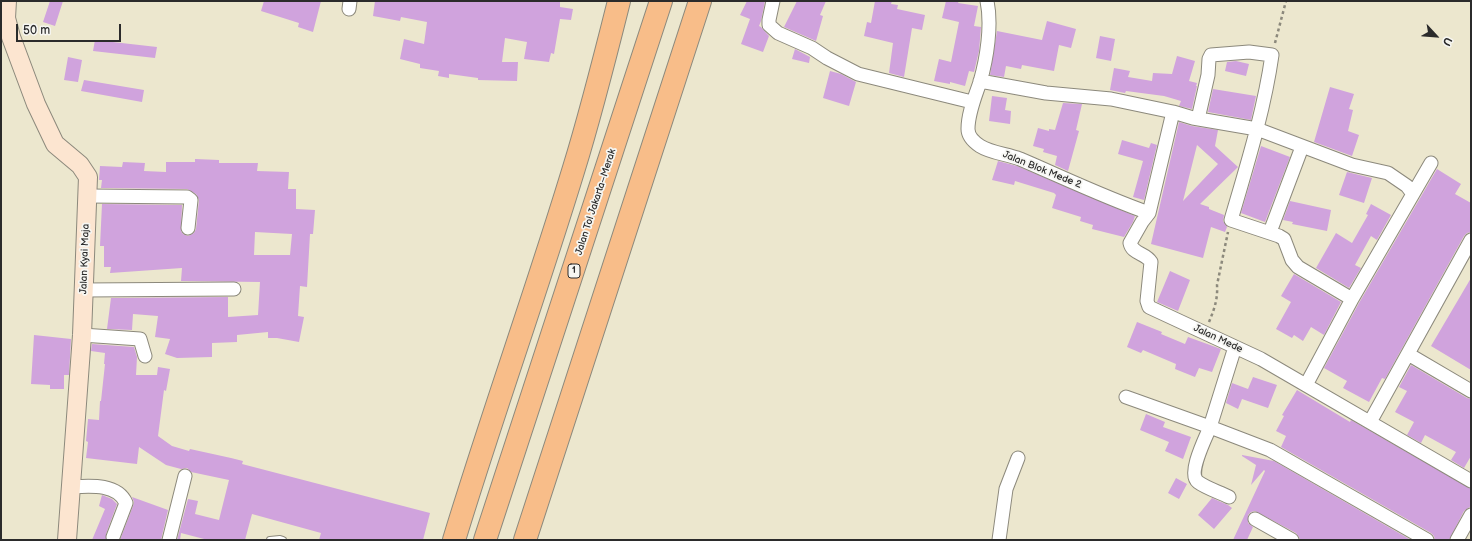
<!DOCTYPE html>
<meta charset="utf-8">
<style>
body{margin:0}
#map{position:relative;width:1472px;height:541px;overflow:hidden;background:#ece7ce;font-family:"Balsamiq Sans",sans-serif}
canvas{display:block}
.frame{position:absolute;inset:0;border:2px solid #2b2b2b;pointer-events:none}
.north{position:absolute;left:1416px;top:16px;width:40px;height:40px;-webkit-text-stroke:3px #f6f6f2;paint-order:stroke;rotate:116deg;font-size:11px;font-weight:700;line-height:16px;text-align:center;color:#2b2b2b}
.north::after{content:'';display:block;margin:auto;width:14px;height:18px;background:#2b2b2b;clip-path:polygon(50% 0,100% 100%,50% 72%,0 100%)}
.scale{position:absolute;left:16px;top:24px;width:105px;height:18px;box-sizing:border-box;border:2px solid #2b2b2b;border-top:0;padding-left:5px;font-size:12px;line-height:14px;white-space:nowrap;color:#2b2b2b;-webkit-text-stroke:3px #f6f6f2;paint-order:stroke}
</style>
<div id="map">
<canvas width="1472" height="541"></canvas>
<div class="frame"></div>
<div class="north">U</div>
<div class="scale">50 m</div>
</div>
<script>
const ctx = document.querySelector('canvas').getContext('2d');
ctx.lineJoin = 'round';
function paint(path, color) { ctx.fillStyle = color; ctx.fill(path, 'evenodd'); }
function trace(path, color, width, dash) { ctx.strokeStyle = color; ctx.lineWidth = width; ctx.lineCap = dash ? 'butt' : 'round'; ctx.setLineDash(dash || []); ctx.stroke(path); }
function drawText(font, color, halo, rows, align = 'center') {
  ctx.font = font + ' "Balsamiq Sans",sans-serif'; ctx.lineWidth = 3.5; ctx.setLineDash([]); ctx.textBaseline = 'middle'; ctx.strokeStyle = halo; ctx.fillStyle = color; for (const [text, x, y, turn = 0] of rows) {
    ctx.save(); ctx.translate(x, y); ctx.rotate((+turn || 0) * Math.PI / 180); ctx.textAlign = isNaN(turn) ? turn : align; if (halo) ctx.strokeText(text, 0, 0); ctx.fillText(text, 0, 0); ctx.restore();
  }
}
paint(new Path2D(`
 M 50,1 L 63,1 L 55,26 L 43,22 Z
 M 264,1 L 321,1 L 313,32 L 298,27 L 299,23 L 261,11 Z
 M 375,1 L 560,1 L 560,7 L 573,9 L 571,20 L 560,19 L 554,54 L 551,53 L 549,62 L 524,59 L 527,42 L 505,38 L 502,62 L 518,62 L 517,81 L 478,80 L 478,78 L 449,74 L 449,78 L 438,76 L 439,71 L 420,68 L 420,64 L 400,59 L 404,39 L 424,44 L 427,22 L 401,17 L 400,21 L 373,16 Z
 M 747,1 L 765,1 L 761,21 L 759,26 L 761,27 L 769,36 L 763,52 L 741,44 L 750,19 L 740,15 Z
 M 797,1 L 826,1 L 820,15 L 823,16 L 816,41 L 784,27 Z
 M 875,1 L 892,1 L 891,4 L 898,5 L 897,9 L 925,15 L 922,30 L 912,28 L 904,77 L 889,73 L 893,43 L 864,36 L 867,22 L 871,23 Z
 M 946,1 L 959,1 L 958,3 L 978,6 L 974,26 L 981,27 L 979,51 L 974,72 L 969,71 L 965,86 L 950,82 L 950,84 L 934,81 L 939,59 L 951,62 L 959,22 L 942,18 Z
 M 1047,21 L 1076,29 L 1071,48 L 1059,45 L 1054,71 L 1022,65 L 1021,69 L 1006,66 L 1004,77 L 990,75 L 997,31 L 1042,40 Z
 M 1100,36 L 1115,39 L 1111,61 L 1096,58 Z
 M 95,40 L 157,47 L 155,58 L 93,51 Z
 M 795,49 L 810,57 L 809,63 L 792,59 Z
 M 1177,56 L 1195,61 L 1189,81 L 1197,83 L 1196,86 L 1197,86 L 1192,109 L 1179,106 L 1181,101 L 1164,96 L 1126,91 L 1125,93 L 1110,90 L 1114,68 L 1130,71 L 1128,77 L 1152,81 L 1153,73 L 1172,74 Z
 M 68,57 L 82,60 L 78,82 L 64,80 Z
 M 1236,61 L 1249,64 L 1246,76 L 1225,71 L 1227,62 Z
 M 830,71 L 841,74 L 856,82 L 849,106 L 823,98 Z
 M 84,80 L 144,90 L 142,102 L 81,91 Z
 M 1330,87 L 1354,94 L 1349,109 L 1353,110 L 1348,131 L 1359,135 L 1352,156 L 1314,142 Z
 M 1213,89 L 1256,96 L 1251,120 L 1208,112 Z
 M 992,96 L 1007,98 L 1005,110 L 1011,111 L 1010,124 L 989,121 Z
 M 1063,103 L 1082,104 L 1076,130 L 1079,131 L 1068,171 L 1055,165 L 1057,156 L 1043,152 L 1044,149 L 1033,146 L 1038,128 L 1049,131 L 1049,129 L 1055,130 Z
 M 1179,122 L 1192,126 L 1218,130 L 1215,146 L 1238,167 L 1200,204 L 1209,207 L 1209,209 L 1224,215 L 1223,221 L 1227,227 L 1225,232 L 1211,227 L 1203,258 L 1151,244 ZM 1197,145 L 1218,164 L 1183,201 Z
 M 1122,140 L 1149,148 L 1151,143 L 1157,145 L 1144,200 L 1133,197 L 1143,161 L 1118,154 Z
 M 1261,146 L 1290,157 L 1265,222 L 1241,213 Z
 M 195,159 L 219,160 L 219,163 L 258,163 L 257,171 L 289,172 L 288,189 L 296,189 L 296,209 L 315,210 L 313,234 L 310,234 L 307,287 L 300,286 L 298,316 L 304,317 L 299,342 L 277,338 L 268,338 L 268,332 L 237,335 L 237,342 L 212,343 L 212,357 L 177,358 L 165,354 L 170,339 L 155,337 L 158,316 L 133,314 L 132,330 L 107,329 L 111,298 L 228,297 L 228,317 L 258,315 L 260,282 L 181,281 L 182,268 L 110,273 L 111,267 L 104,267 L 104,246 L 100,246 L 102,204 L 182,205 L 181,231 L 183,234 L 188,236 L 194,233 L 196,229 L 199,200 L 196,194 L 187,189 L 101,188 L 102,180 L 99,180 L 100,166 L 122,167 L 123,162 L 145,163 L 144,171 L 166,172 L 166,162 L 195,162 ZM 255,232 L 292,234 L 290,255 L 254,255 Z
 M 998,161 L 1017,166 L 1135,216 L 1133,222 L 1124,237 L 1092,229 L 1093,225 L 1080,221 L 1081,217 L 1052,208 L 1056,195 L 1054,193 L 1015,181 L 1014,185 L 992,180 Z
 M 1437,169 L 1461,184 L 1455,194 L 1471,203 L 1471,232 L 1467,233 L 1464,236 L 1385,379 L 1382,378 L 1369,402 L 1343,388 L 1347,381 L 1324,368 L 1359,303 Z
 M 1347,172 L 1372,178 L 1364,203 L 1339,195 Z
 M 1290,201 L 1331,210 L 1327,231 L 1292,224 L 1293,222 L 1283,220 Z
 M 1371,204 L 1391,215 L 1377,240 L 1371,236 L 1355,265 L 1361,268 L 1349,288 L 1316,268 L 1336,233 L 1352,243 L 1368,215 L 1366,214 Z
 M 1170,271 L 1190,280 L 1178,311 L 1157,302 Z
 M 1294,274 L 1341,302 L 1324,335 L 1311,327 L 1303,341 L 1294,335 L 1292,338 L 1276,329 L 1291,302 L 1281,296 Z
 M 1471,278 L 1471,370 L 1431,346 Z
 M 1137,322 L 1162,332 L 1161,334 L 1185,344 L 1188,337 L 1221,349 L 1212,372 L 1199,368 L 1195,377 L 1175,369 L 1176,364 L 1143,350 L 1141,353 L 1127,347 Z
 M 34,335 L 71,339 L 69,375 L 64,375 L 64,389 L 50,389 L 50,385 L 31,384 Z
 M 92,344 L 134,347 L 137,357 L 136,375 L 157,375 L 158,367 L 170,369 L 166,391 L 164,390 L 158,436 L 172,446 L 189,451 L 190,449 L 231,458 L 243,461 L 242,464 L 430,513 L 423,540 L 319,540 L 321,533 L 252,514 L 245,540 L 208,540 L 181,533 L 180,540 L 177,540 L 188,499 L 198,501 L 195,514 L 219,520 L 229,480 L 191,472 L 187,468 L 181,469 L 166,465 L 139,447 L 137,464 L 86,458 L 88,442 L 86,441 L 88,419 L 99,420 L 100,401 L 101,401 L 105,364 L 104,364 L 105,353 L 91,351 Z
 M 1411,365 L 1467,398 L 1471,399 L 1471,456 L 1464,468 L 1451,460 L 1456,452 L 1425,435 L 1421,443 L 1407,435 L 1414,422 L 1395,412 L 1407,391 L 1399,387 Z
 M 1253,377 L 1277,385 L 1268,408 L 1242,399 L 1238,409 L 1226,403 L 1232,383 L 1248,389 Z
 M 1297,390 L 1350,422 L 1351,420 L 1471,489 L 1471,506 L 1464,511 L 1449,540 L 1435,540 L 1434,536 L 1431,533 L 1281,447 L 1286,436 L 1276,431 L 1284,416 L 1282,415 Z
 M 1146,414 L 1165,422 L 1163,427 L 1191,437 L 1183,459 L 1165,451 L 1169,442 L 1140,430 Z
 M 1242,455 L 1274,461 L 1411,540 L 1302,540 L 1300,539 L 1296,533 L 1255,511 L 1251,512 L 1248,515 L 1248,523 L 1253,527 L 1247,540 L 1233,540 L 1265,471 L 1264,470 L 1251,485 L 1256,465 L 1242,456 Z
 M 1176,478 L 1187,484 L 1179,499 L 1168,493 Z
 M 102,495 L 112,499 L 117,504 L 106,534 L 106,540 L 92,540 L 105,509 L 99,506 Z
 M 132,497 L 168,510 L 161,540 L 120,540 L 133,506 L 134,502 Z
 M 1212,498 L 1228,505 L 1232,508 L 1214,529 L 1198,515 Z`), '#d0a3dd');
const service = new Path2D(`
 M 270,540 L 280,539 L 283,540`);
const minor = new Path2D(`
 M 773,1 L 769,20 L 769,25 L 778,33 L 812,48 L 827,58 L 858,74 L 972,102
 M 987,1 C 992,25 987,58 980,82 C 975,97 968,113 968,129 C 968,136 974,142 980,146 C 991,153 1007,154 1020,159 C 1062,177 1106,198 1149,213
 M 349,9 L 350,1
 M 980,81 L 1046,93 L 1111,99 L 1173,112 L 1193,118 L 1257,129 L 1352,165 L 1388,173 L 1407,186 L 1413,194
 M 1173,112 L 1149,213 L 1142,222 L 1130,243 C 1132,254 1146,253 1151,262 L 1147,301 L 1149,307 L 1261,359 L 1471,481
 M 1198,119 L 1208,75 L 1209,59 L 1211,55 L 1249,52 L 1272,55 C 1264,111 1247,165 1231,220 L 1279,236 L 1284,239 L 1292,260 L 1298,267 L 1352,299
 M 88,196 L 187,197 L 191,200 L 188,228
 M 1270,232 L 1302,147
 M 84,290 L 234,289
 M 82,335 L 140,339 L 145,356
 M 1408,354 L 1471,391
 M 1306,385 L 1352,299 L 1431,163
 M 1126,397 L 1210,427 L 1235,347
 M 1370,422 L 1471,240
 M 71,487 C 89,486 117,483 126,503 L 113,537
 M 1229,497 C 1219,492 1206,488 1198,482 C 1187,474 1206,437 1210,427 L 1270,450 L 1427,540
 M 1255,519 L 1292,540
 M 169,540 L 185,476
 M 999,540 L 1006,489 L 1018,458
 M 1457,540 L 1471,515`);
const secondary = new Path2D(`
 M 7,1 L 6,18 L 11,37 L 36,104 L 55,144 L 80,165 L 88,177 L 82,335 L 67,540`);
const motorway = new Path2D(`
 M 454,540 C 492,415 536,293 574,168 C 591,113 605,57 619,1
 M 485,540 L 661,1
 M 525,540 L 700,1`);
trace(service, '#8c897c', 8);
trace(minor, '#8c897c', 15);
trace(secondary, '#8c897c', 20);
trace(motorway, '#8c897c', 24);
trace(new Path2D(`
 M 1275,43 L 1286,1
 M 1209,322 C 1214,310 1218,299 1217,285 L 1228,232`), '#8c897c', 2.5, [3, 3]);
trace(service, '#fff', 6);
trace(minor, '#fff', 13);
trace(secondary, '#fce5d0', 18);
trace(motorway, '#f8bd89', 22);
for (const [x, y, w] of [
 [574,271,12]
]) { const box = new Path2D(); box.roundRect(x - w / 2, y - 7, w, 14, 3); ctx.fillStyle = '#f6f6f2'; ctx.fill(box); trace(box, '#2b2b2b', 1); }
drawText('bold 9px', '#2b2b2b', null, [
 ["1",574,271]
]);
drawText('10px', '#2b2b2b', '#f6f6f2', [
 ["Jalan Blok Mede 2",1042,170,22],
 ["Jalan Tol Jakarta–Merak",596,202,-72],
 ["Jalan Kyai Maja",85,259,-88],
 ["Jalan Mede",1218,339,25]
]);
</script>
